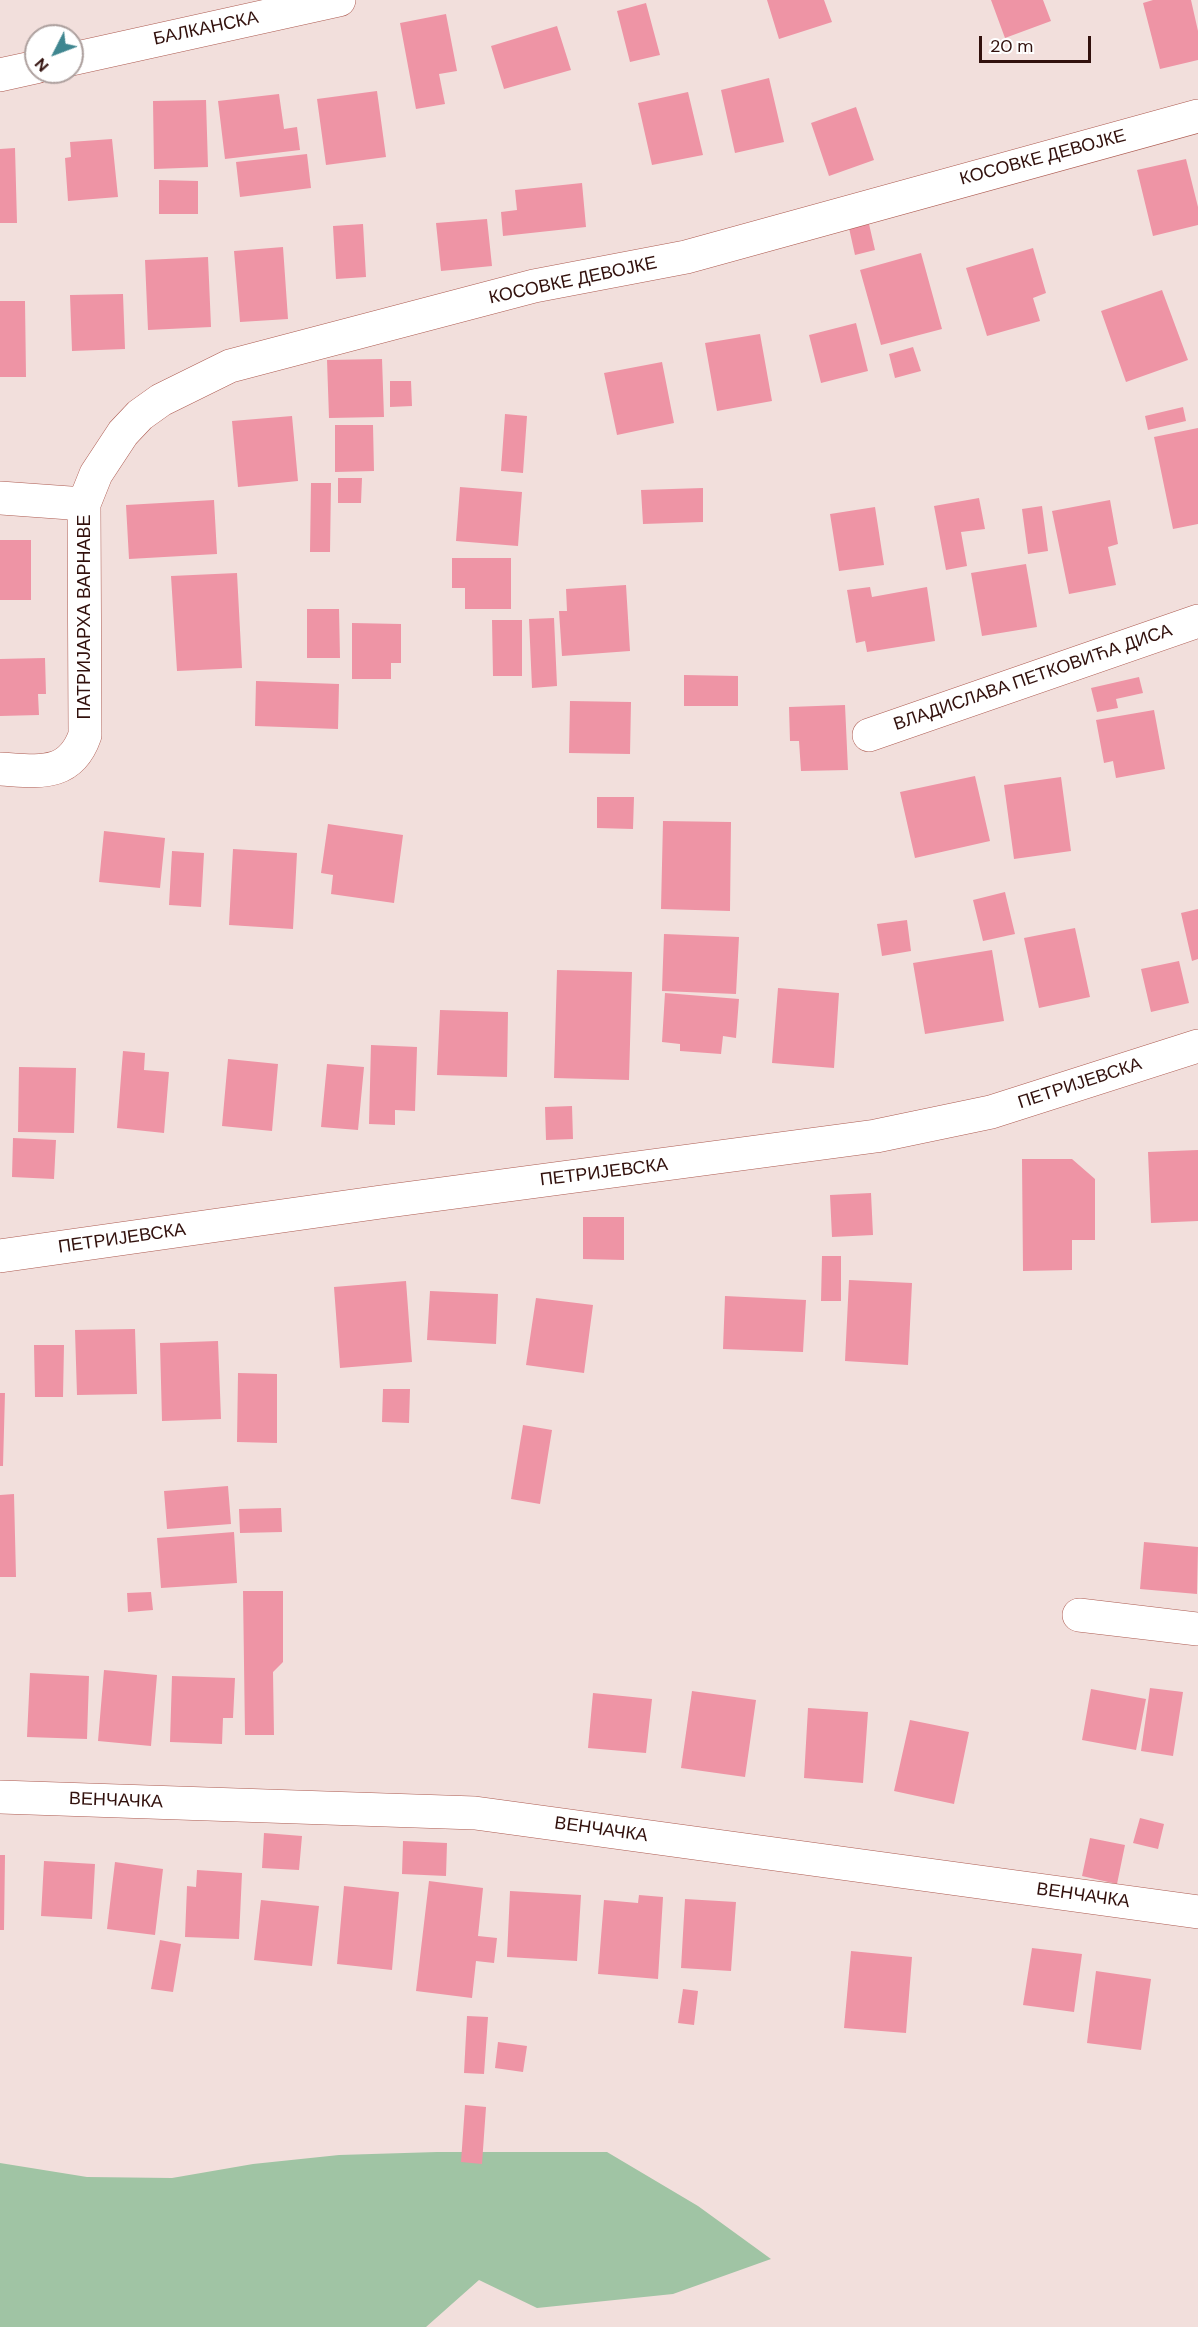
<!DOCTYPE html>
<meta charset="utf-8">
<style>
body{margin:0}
#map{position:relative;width:1198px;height:2327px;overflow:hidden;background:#f2dfdc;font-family:"DM Sans",sans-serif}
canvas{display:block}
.north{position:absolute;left:24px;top:24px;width:60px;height:60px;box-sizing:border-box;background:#fff;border:2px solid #ada09e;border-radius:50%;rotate:228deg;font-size:16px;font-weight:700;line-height:24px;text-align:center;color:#32110d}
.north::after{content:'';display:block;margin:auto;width:21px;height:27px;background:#3f8690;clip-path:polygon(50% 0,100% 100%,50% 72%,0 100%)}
.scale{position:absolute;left:979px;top:36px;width:112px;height:27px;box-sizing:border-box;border:3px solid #32110d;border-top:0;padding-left:8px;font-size:18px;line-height:21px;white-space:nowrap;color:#32110d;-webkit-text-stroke:4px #fff;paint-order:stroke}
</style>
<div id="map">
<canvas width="1198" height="2327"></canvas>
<div class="north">N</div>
<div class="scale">20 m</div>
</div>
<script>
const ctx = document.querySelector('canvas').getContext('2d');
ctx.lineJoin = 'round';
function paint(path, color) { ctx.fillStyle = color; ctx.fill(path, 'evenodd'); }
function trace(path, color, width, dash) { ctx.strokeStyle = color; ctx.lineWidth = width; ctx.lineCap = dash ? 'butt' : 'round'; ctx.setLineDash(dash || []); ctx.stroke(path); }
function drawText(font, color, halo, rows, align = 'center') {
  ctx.font = font + ' "DM Sans",sans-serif'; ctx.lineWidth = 5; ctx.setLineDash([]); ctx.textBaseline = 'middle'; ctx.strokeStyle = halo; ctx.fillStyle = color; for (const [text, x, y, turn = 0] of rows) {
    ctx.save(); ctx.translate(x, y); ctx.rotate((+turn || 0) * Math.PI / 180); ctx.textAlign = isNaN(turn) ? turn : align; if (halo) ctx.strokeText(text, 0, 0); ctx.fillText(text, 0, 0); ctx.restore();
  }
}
paint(new Path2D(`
 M 437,2152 L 607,2152 L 698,2206 L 771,2259 L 673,2294 L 537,2308 L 479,2280 L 426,2327 L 0,2327 L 0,2163 L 87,2177 L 172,2178 L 253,2164 L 339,2155 Z`), '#a0c4a4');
paint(new Path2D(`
 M 767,0 L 824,0 L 832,22 L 779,39 Z
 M 991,0 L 1043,0 L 1051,21 L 1005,38 Z
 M 1153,0 L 1191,0 L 1198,31 L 1198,60 L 1160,69 L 1143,3 Z
 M 646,3 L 660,55 L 630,62 L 617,11 Z
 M 446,14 L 457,71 L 439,74 L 445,104 L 416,109 L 400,23 Z
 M 557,26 L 571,70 L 504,89 L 491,46 Z
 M 769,78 L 784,142 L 735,153 L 721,90 Z
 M 377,91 L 386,157 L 326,165 L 317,99 Z
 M 688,92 L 703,155 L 652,165 L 638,103 Z
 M 279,94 L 284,129 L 297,127 L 300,150 L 225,159 L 218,101 Z
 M 206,100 L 208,167 L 154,169 L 153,101 Z
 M 856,107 L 874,160 L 829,176 L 811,123 Z
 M 112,139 L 118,197 L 68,201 L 65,158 L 71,157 L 70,142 Z
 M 15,148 L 17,223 L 0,223 L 0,149 Z
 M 307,154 L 311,188 L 240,197 L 236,162 Z
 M 1186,159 L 1198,207 L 1198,225 L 1153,236 L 1137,170 Z
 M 159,180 L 198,181 L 198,214 L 159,214 Z
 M 582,183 L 586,227 L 503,236 L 501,212 L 517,210 L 515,190 Z
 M 487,219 L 492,266 L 441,271 L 436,223 Z
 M 363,224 L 366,277 L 336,279 L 333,226 Z
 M 869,224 L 875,250 L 855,255 L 849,228 Z
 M 283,247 L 288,319 L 240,322 L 234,251 Z
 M 1033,248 L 1046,293 L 1033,298 L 1040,321 L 987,336 L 966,268 Z
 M 921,253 L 942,329 L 881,345 L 860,270 Z
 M 208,257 L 211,327 L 148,330 L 145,260 Z
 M 1162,290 L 1188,360 L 1126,382 L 1101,311 Z
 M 123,294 L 125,349 L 72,351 L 70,295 Z
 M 0,301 L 25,301 L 26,377 L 0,377 Z
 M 856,323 L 868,371 L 821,383 L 809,335 Z
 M 760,334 L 772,401 L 717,411 L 705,343 Z
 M 913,347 L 921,371 L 895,378 L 889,354 Z
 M 382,359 L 384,417 L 329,418 L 327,360 Z
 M 662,362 L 674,423 L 617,435 L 604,373 Z
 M 390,381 L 411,381 L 412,406 L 390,407 Z
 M 1183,407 L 1186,421 L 1148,430 L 1145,416 Z
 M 505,414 L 527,416 L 523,473 L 501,471 Z
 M 292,416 L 298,481 L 238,487 L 232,421 Z
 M 335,425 L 373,425 L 374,471 L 335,472 Z
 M 1198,428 L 1198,524 L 1173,529 L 1154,437 Z
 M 338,478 L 362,478 L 361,503 L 338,503 Z
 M 311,483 L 331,483 L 330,552 L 310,552 Z
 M 460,487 L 522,492 L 518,546 L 456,541 Z
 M 703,488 L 703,522 L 643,524 L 641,490 Z
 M 979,498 L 985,529 L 961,532 L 967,566 L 946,570 L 934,506 Z
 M 214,500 L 217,554 L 129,559 L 126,505 Z
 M 1110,500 L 1118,544 L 1108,547 L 1116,585 L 1069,594 L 1052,511 Z
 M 1042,506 L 1048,551 L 1028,554 L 1022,509 Z
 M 875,507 L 884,565 L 839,571 L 830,514 Z
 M 0,540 L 31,540 L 31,600 L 0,600 Z
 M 452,558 L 511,558 L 511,609 L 465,609 L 465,588 L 452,588 Z
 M 1026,564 L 1037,627 L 982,636 L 971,573 Z
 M 237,573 L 242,668 L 177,671 L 171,576 Z
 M 626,585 L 630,651 L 562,656 L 559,611 L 567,611 L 566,589 Z
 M 870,587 L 872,597 L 927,587 L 935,641 L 867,652 L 865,641 L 856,643 L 847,590 Z
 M 307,609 L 339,609 L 340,658 L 307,658 Z
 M 554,618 L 557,686 L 532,688 L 529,619 Z
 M 492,620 L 522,620 L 522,676 L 493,676 Z
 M 352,623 L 401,624 L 401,663 L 391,663 L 391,679 L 352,679 Z
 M 45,658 L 46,694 L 38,694 L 39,715 L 0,716 L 0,659 Z
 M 684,675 L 738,676 L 738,706 L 684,706 Z
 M 1139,677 L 1143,693 L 1116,699 L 1118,708 L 1097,712 L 1091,688 Z
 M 256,681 L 339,684 L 338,729 L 255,726 Z
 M 570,701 L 631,702 L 630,754 L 569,753 Z
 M 845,705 L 848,770 L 801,771 L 799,741 L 790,741 L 789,707 Z
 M 1154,710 L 1165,769 L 1116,778 L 1113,761 L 1104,763 L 1096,720 Z
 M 975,776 L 990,841 L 915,858 L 900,792 Z
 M 1061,777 L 1071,851 L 1014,859 L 1004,785 Z
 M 597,797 L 634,797 L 633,829 L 597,828 Z
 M 663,821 L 731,822 L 730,911 L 661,909 Z
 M 328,824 L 403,835 L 394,903 L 331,894 L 333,875 L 321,873 Z
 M 104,831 L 165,838 L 160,888 L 99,882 Z
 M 233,849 L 297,853 L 293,929 L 229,925 Z
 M 172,851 L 204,853 L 201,907 L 169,905 Z
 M 1005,892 L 1015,934 L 983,941 L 973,900 Z
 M 1198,909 L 1198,959 L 1192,961 L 1181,913 Z
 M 907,920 L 911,951 L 882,956 L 877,924 Z
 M 1075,928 L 1090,997 L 1039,1008 L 1024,938 Z
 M 664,934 L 739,937 L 736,994 L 662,991 Z
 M 992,950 L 1004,1021 L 925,1034 L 913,963 Z
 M 1179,961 L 1189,1003 L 1151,1012 L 1141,969 Z
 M 557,970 L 632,972 L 629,1080 L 554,1078 Z
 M 778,988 L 839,993 L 834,1068 L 772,1063 Z
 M 665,993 L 739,999 L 736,1038 L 723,1036 L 721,1054 L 680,1051 L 680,1044 L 662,1042 Z
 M 440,1010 L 508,1012 L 507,1077 L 437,1075 Z
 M 371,1045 L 417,1047 L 415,1111 L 395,1110 L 395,1125 L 369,1124 Z
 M 123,1051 L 145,1053 L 144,1070 L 169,1072 L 164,1133 L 117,1128 Z
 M 228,1059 L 278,1064 L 272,1131 L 222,1126 Z
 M 327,1064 L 364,1067 L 358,1130 L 321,1127 Z
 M 19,1067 L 76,1068 L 74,1133 L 18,1132 Z
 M 572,1106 L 573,1139 L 546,1140 L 545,1107 Z
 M 13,1138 L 56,1140 L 54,1179 L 12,1177 Z
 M 1198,1150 L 1198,1221 L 1151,1223 L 1148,1152 Z
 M 1022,1159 L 1072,1159 L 1095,1179 L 1095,1240 L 1072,1240 L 1072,1270 L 1023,1271 Z
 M 871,1193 L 873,1235 L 832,1237 L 830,1195 Z
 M 583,1217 L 624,1217 L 624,1260 L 583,1259 Z
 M 822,1256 L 841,1256 L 841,1301 L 821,1301 Z
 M 849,1280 L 912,1283 L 908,1365 L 845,1361 Z
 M 406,1281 L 412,1362 L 340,1368 L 334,1287 Z
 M 430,1291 L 498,1294 L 496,1344 L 427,1340 Z
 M 725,1296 L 806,1300 L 803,1352 L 723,1349 Z
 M 536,1298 L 593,1305 L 584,1373 L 526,1365 Z
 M 135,1329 L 137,1394 L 77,1395 L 75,1330 Z
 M 218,1341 L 221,1419 L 162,1421 L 160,1343 Z
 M 34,1345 L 64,1345 L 63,1397 L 35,1397 Z
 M 238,1373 L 277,1374 L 277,1443 L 237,1442 Z
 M 383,1389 L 410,1389 L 409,1423 L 382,1422 Z
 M 0,1393 L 5,1393 L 3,1466 L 0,1466 Z
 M 523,1425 L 552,1430 L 540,1504 L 511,1499 Z
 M 228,1486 L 231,1524 L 167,1529 L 164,1491 Z
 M 14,1494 L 16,1577 L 0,1577 L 0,1495 Z
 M 281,1508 L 282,1532 L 240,1533 L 239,1509 Z
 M 234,1532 L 237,1583 L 161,1588 L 157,1538 Z
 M 1144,1542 L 1198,1547 L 1197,1594 L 1140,1589 Z
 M 243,1591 L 283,1591 L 283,1662 L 273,1672 L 274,1735 L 245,1735 Z
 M 151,1592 L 153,1610 L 128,1612 L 127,1593 Z
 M 104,1670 L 157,1675 L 151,1746 L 98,1741 Z
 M 30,1673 L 89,1676 L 87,1739 L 27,1737 Z
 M 172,1676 L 235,1678 L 233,1718 L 223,1718 L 222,1744 L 170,1742 Z
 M 1150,1688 L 1183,1692 L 1173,1756 L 1141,1751 Z
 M 1091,1689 L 1146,1699 L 1136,1750 L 1082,1740 Z
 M 692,1691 L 756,1700 L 745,1777 L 681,1768 Z
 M 593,1693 L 652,1699 L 646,1753 L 588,1748 Z
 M 808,1708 L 868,1712 L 863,1783 L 804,1778 Z
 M 910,1720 L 969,1732 L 954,1804 L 894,1791 Z
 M 1140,1818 L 1164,1824 L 1158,1849 L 1133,1843 Z
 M 264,1833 L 302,1836 L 299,1870 L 262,1868 Z
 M 1090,1838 L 1125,1845 L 1117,1884 L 1082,1876 Z
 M 403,1841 L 447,1843 L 446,1876 L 402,1874 Z
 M 0,1855 L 5,1855 L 4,1930 L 0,1930 Z
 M 44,1861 L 95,1864 L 92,1919 L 41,1916 Z
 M 115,1862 L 163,1869 L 155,1935 L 107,1929 Z
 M 197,1870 L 242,1873 L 239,1939 L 185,1937 L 187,1886 L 196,1887 Z
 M 429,1881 L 483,1888 L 478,1936 L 497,1938 L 494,1963 L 476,1961 L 472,1998 L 416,1991 Z
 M 344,1886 L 399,1892 L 392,1970 L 337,1964 Z
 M 510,1891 L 581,1895 L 577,1961 L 507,1957 Z
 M 639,1895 L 663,1897 L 658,1979 L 598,1974 L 604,1900 L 638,1903 Z
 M 685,1899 L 736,1902 L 731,1971 L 681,1968 Z
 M 261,1900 L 319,1906 L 312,1966 L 254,1960 Z
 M 160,1940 L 181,1944 L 173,1992 L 151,1989 Z
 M 1032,1948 L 1082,1954 L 1074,2012 L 1023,2005 Z
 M 851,1951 L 912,1957 L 906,2033 L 844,2028 Z
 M 1096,1971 L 1151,1979 L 1141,2050 L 1087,2043 Z
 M 683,1989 L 698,1991 L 694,2025 L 678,2023 Z
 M 467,2016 L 488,2017 L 484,2074 L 464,2073 Z
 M 498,2042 L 527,2046 L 523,2072 L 495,2068 Z
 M 465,2105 L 486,2107 L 482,2164 L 461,2162 Z`), '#ee94a5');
const minor = new Path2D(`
 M 72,59 L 339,0
 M 0,75 L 36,67
 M 0,498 L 84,504 L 96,474 L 123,433 L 140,415 L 161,400 L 230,366 L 534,286 L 686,257 L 1198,116
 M 869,735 L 1198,621
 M 0,769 C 38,771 70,778 85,735 L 84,504
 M 1079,1615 L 1198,1629
 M 0,1797 L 475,1813 L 1198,1912`);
const major = new Path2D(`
 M 0,1256 L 381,1202 L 876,1136 L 991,1112 L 1198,1046`);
trace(minor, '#ad5b51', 34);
trace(major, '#ad5b51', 34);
trace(minor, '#fff', 33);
trace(major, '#fff', 33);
drawText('18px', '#32110d', '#fff', [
 ["БАЛКАНСКА",206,29,-12],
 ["КОСОВКЕ ДЕВОЈКЕ",1043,158,-15],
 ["КОСОВКЕ ДЕВОЈКЕ",573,281,-12],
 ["ПАТРИЈАРХА ВАРНАВЕ",85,617,-90],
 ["ВЛАДИСЛАВА ПЕТКОВИЋА ДИСА",1033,678,-19],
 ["ПЕТРИЈЕВСКА",1080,1084,-18],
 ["ПЕТРИЈЕВСКА",604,1173,-7],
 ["ПЕТРИЈЕВСКА",122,1239,-8],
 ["ВЕНЧАЧКА",116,1801,2],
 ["ВЕНЧАЧКА",601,1830,8],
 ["ВЕНЧАЧКА",1083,1896,8]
]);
</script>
